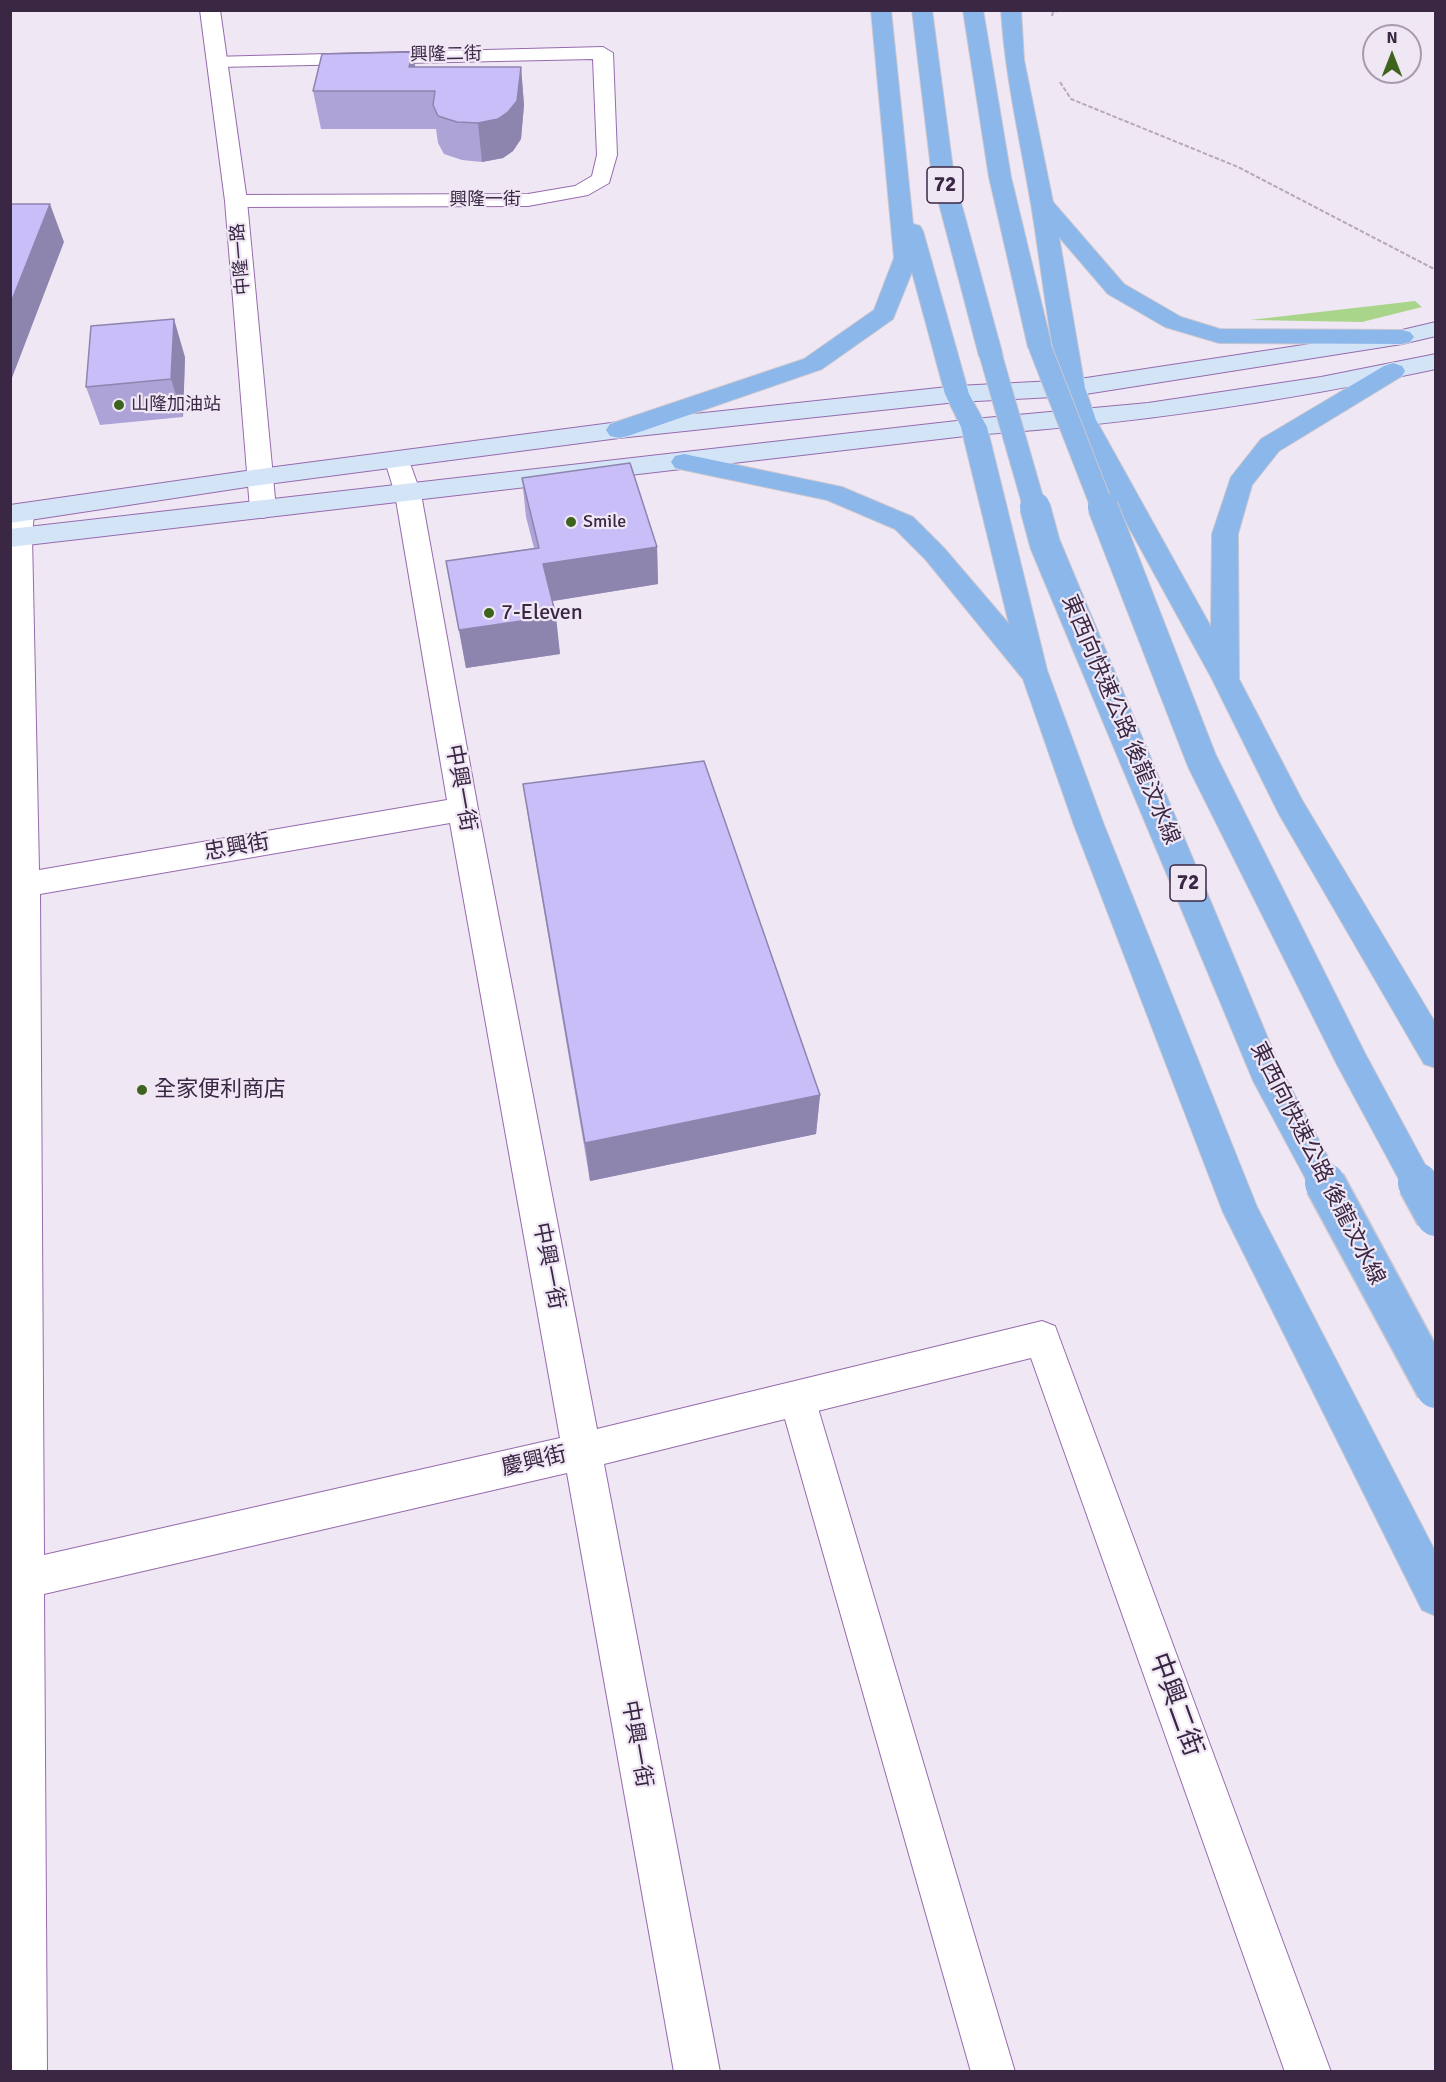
<!DOCTYPE html>
<meta charset="utf-8">
<style>
body{margin:0}
#map{position:relative;width:1446px;height:2082px;overflow:hidden;background:#f0e7f5;font-family:Signika,sans-serif}
canvas{display:block}
.frame{position:absolute;inset:0;border:12px solid #3a2743;pointer-events:none}
.north{position:absolute;left:1362px;top:24px;width:60px;height:60px;box-sizing:border-box;background:#f0e7f5;border:2px solid #a79aae;border-radius:50%;rotate:0deg;font-size:16px;font-weight:700;line-height:24px;text-align:center;color:#3a2743}
.north::after{content:'';display:block;margin:auto;width:21px;height:27px;background:#3d631d;clip-path:polygon(50% 0,100% 100%,50% 72%,0 100%)}
</style>
<div id="map">
<canvas width="1446" height="2082"></canvas>
<div class="frame"></div>
<div class="north">N</div>
</div>
<script>
const ctx = document.querySelector('canvas').getContext('2d');
ctx.lineJoin = 'round';
function paint(path, color) { ctx.fillStyle = color; ctx.fill(path, 'evenodd'); }
function trace(path, color, width, dash) { ctx.strokeStyle = color; ctx.lineWidth = width; ctx.lineCap = dash ? 'butt' : 'round'; ctx.setLineDash(dash || []); ctx.stroke(path); }
function drawText(font, color, halo, rows, align = 'center') {
  ctx.font = font + ' Signika,"Noto Sans TC",sans-serif'; ctx.lineWidth = 4.5; ctx.setLineDash([]); ctx.textBaseline = 'middle'; ctx.strokeStyle = halo; ctx.fillStyle = color; for (const [text, x, y, turn = 0] of rows) {
    ctx.save(); ctx.translate(x, y); ctx.rotate((+turn || 0) * Math.PI / 180); ctx.textAlign = isNaN(turn) ? turn : align; if (halo) ctx.strokeText(text, 0, 0); ctx.fillText(text, 0, 0); ctx.restore();
  }
}
paint(new Path2D(`
 M 1415,301 L 1422,307 L 1362,322 L 1250,320 Z`), '#a8d589');
const service = new Path2D(`
 M 603,47 L 613,53 L 617,155 L 609,183 L 588,195 L 528,206 L 236,207 L 228,206 L 225,201 L 228,196 L 236,195 L 528,194 L 575,186 L 592,176 L 597,155 L 593,59 L 218,67 L 211,65 L 208,61 L 211,57 Z
 M 797,1381 L 810,1386 L 815,1398 L 1015,2072 L 971,2072 L 779,1398 L 784,1386 Z`);
const minor = new Path2D(`
 M 200,10 L 220,10 L 247,201 L 276,509 L 272,515 L 263,518 L 254,515 L 250,509 L 225,201 Z
 M 398,453 L 407,455 L 421,494 L 478,809 L 597,1429 L 1042,1321 L 1055,1326 L 1331,2072 L 1285,2072 L 1031,1358 L 604,1464 L 720,2072 L 674,2072 L 567,1473 L 44,1594 L 47,2072 L 10,2072 L 10,509 L 21,504 L 30,507 L 34,513 L 32,536 L 39,870 L 447,800 L 395,494 L 385,461 L 389,455 ZM 450,823 L 560,1438 L 44,1555 L 40,894 Z`);
const secondary = new Path2D(`
 M 1436,322 L 1436,336 L 1402,344 L 1073,396 L 957,402 L 619,438 L 260,485 L 10,523 L 10,505 L 260,469 L 619,422 L 957,386 L 1073,380 L 1402,330 Z
 M 1436,354 L 1436,369 C 1283,402 1130,424 974,435 L 10,547 L 10,529 L 974,419 L 1148,403 L 1321,377 Z`);
const trunk = new Path2D(`
 M 871,10 L 891,10 L 913,224 L 920,226 L 923,231 L 969,394 L 987,427 L 1047,670 L 1104,825 L 1257,1207 L 1436,1553 L 1436,1616 L 1422,1610 L 1223,1212 L 1074,825 L 1023,679 L 926,560 L 895,529 L 827,500 L 684,470 L 675,468 L 671,462 L 675,456 L 684,454 L 842,487 L 913,517 L 944,548 L 1009,624 L 961,427 L 945,394 L 912,272 L 893,319 L 822,369 L 628,436 L 619,438 L 610,436 L 606,430 L 610,424 L 804,359 L 874,310 L 894,258 Z
 M 912,10 L 932,10 L 954,177 L 1003,356 L 1000,361 L 991,363 L 982,361 L 979,356 L 932,177 Z
 M 963,10 L 983,10 L 1011,177 L 1052,347 L 1049,352 L 1040,354 L 1031,352 L 1028,347 L 989,177 Z
 M 1001,10 L 1021,10 L 1024,60 L 1053,202 L 1124,284 L 1181,317 L 1220,329 L 1402,330 L 1410,332 L 1414,337 L 1410,342 L 1402,344 L 1219,343 L 1165,327 L 1108,294 L 1059,237 L 1085,388 L 1096,420 L 1211,627 L 1212,534 L 1231,477 L 1261,439 L 1384,366 L 1393,363 L 1402,366 L 1405,371 L 1402,376 L 1279,451 L 1252,485 L 1238,534 L 1239,679 L 1302,800 L 1436,1024 L 1436,1068 L 1424,1064 L 1279,814 L 1211,677 L 1070,420 C 1049,350 1043,276 1031,204 C 1020,139 1005,76 1001,10 Z`);
trace(service, '#966bad', 2);
trace(minor, '#966bad', 2);
trace(secondary, '#966bad', 2);
trace(trunk, '#ccc7ce', 2);
trace(new Path2D(`
 M 1052,16 L 1053,12 L 1063,10
 M 1060,82 L 1071,99 L 1238,167 L 1436,270`), '#b5a9bc', 2, [4.5, 2]);
paint(service, '#fff');
paint(minor, '#fff');
paint(secondary, '#d4e4f7');
paint(trunk, '#8cb7ea');
const trunkBridgeFar2 = new Path2D(`
 M 1040,347 L 1103,509
 M 991,356 L 1035,509`);
const trunkBridgeFar1 = new Path2D(`
 M 1035,507 L 1045,544 L 1267,1075 L 1326,1185
 M 1103,507 L 1202,761 L 1351,1059 L 1419,1185`);
const trunkBridge = new Path2D(`
 M 1325,1183 L 1436,1388
 M 1418,1183 L 1436,1216`);
trace(trunkBridgeFar2, '#ccc7ce', 24, []);
trace(trunkBridgeFar1, '#ccc7ce', 32, []);
trace(trunkBridge, '#ccc7ce', 43, []);
trace(trunkBridgeFar2, '#8cb7ea', 22);
trace(trunkBridgeFar1, '#8cb7ea', 30);
trace(trunkBridge, '#8cb7ea', 40);
paint(new Path2D(`
 M 415,67 L 521,67 L 524,105 L 521,139 L 513,151 L 503,158 L 482,162 L 462,160 L 444,154 L 438,143 L 436,129 L 321,129 L 313,91 Z
 M 185,357 L 183,417 L 100,425 L 86,387 Z
 M 522,478 L 657,547 L 658,584 L 552,601 L 560,654 L 466,668 L 446,561 L 534,548 L 526,517 Z
 M 523,784 L 820,1095 L 816,1134 L 590,1181 L 530,829 Z`), '#aea3d6');
paint(new Path2D(`
 M 413,52 L 419,91 L 409,67 Z
 M 521,67 L 524,105 L 521,139 L 513,151 L 503,158 L 482,162 L 478,123 Z
 M 50,204 L 64,242 L 10,383 L 10,305 Z
 M 174,319 L 185,357 L 183,417 L 171,379 Z
 M 657,547 L 658,584 L 547,602 L 543,564 Z
 M 556,616 L 560,654 L 466,668 L 459,630 Z
 M 820,1095 L 816,1134 L 590,1181 L 585,1143 Z`), '#8d85ae');
const building = new Path2D(`
 M 413,52 L 409,67 L 521,67 L 517,101 L 508,112 L 498,119 L 478,123 L 457,122 L 438,116 L 433,105 L 435,91 L 313,91 L 322,54 Z
 M 10,204 L 50,204 L 10,305 Z
 M 174,319 L 171,379 L 86,387 L 91,326 Z
 M 630,463 L 657,547 L 543,564 L 556,616 L 459,630 L 446,561 L 539,548 L 522,478 Z
 M 704,761 L 820,1095 L 585,1143 L 523,784 Z`);
paint(building, '#cabef9');
trace(building, '#8d85ae', 1.5);
for (const [x, y, r, color] of [
 [119,405,6,"#3d631d"],
 [571,522,6,"#3d631d"],
 [489,613,6,"#3d631d"],
 [142,1090,6,"#3d631d"]
]) { const dot = new Path2D(); dot.arc(x, y, r, 0, 2 * Math.PI); ctx.fillStyle = color; ctx.fill(dot); trace(dot, '#f0e7f5', 2); }
drawText('18px', '#3a2743', '#f0e7f5', [
 ["興隆二街",446,55,-1],
 ["興隆一街",485,200],
 ["中隆一路",241,259,-95]
]);
drawText('18px', '#3a2743', '#f0e7f5', [
 ["山隆加油站",131,405],
 ["Smile",583,522]
], 'left');
for (const [x, y, w] of [
 [945,185,36],
 [1188,883,36]
]) { const box = new Path2D(); box.roundRect(x - w / 2, y - 18, w, 36, 4.5); ctx.fillStyle = '#f0e7f5'; ctx.fill(box); trace(box, '#3a2743', 1.5); }
drawText('bold 21px', '#3a2743', null, [
 ["72",945,185],
 ["72",1188,883]
]);
drawText('22px', '#3a2743', '#f0e7f5', [
 ["7-Eleven",501,613],
 ["全家便利商店",154,1090]
], 'left');
drawText('22px', '#3a2743', '#f0e7f5', [
 ["東西向快速公路 後龍汶水線",1120,720,67],
 ["中興一街",460,788,80],
 ["忠興街",237,848,-10],
 ["東西向快速公路 後龍汶水線",1317,1164,63],
 ["中興一街",548,1266,79],
 ["慶興街",534,1462,-13],
 ["中興一街",636,1744,80]
]);
drawText('27px', '#3a2743', '#f0e7f5', [
 ["中興二街",1175,1705,70]
]);
</script>
